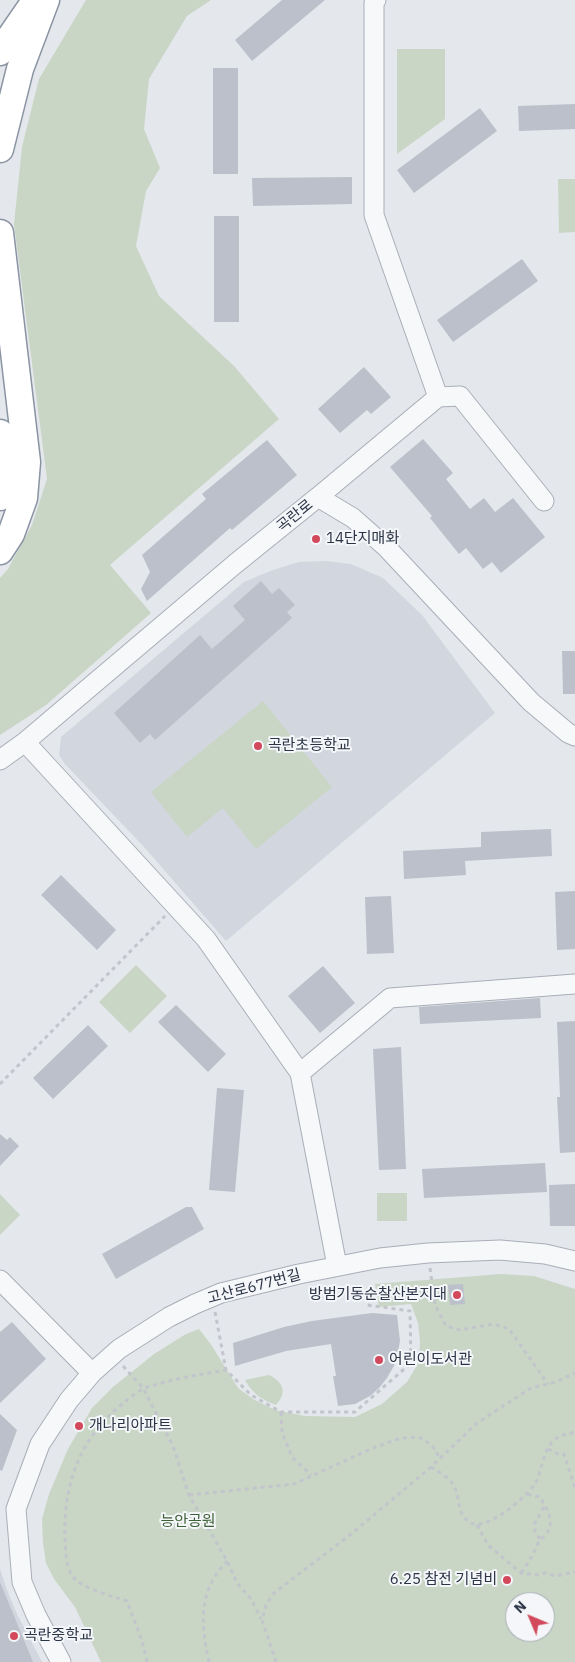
<!DOCTYPE html>
<meta charset="utf-8">
<style>
body{margin:0}
#map{position:relative;width:575px;height:1662px;overflow:hidden;background:#e4e7ec;font-family:"IBM Plex Sans",sans-serif}
canvas{display:block}
.north{position:absolute;left:505px;top:1592px;width:50px;height:50px;box-sizing:border-box;background:#f4f6f9;border:1px solid #a4a8b1;border-radius:50%;rotate:315deg;font-size:14px;font-weight:700;line-height:20px;text-align:center;color:#2b3445}
.north::after{content:'';display:block;margin:auto;width:18px;height:22px;background:#d1495b;clip-path:polygon(50% 0,100% 100%,50% 72%,0 100%)}
</style>
<div id="map">
<canvas width="575" height="1662"></canvas>
<div class="north">N</div>
</div>
<script>
const ctx = document.querySelector('canvas').getContext('2d');
ctx.lineJoin = 'round';
function paint(path, color) { ctx.fillStyle = color; ctx.fill(path, 'evenodd'); }
function trace(path, color, width, dash) { ctx.strokeStyle = color; ctx.lineWidth = width; ctx.lineCap = dash ? 'butt' : 'round'; ctx.setLineDash(dash || []); ctx.stroke(path); }
function drawText(font, color, halo, rows, align = 'center') {
  ctx.font = font + ' "IBM Plex Sans","Noto Sans KR",sans-serif'; ctx.lineWidth = 4; ctx.setLineDash([]); ctx.textBaseline = 'middle'; ctx.strokeStyle = halo; ctx.fillStyle = color; for (const [text, x, y, turn = 0] of rows) {
    ctx.save(); ctx.translate(x, y); ctx.rotate((+turn || 0) * Math.PI / 180); ctx.textAlign = isNaN(turn) ? turn : align; if (halo) ctx.strokeText(text, 0, 0); ctx.fillText(text, 0, 0); ctx.restore();
  }
}
paint(new Path2D(`
 M 326,561 L 351,564 L 383,578 L 422,615 L 495,713 L 226,941 L 145,848 L 65,764 L 59,755 L 61,737 L 244,582 L 270,571 L 299,562 Z
 M 0,1569 L 7,1590 L 17,1614 L 42,1662 L 0,1662 Z`), '#d2d6de');
paint(new Path2D(`
 M 86,0 L 211,0 L 187,16 L 149,79 L 144,129 L 160,168 L 146,191 L 136,246 L 159,296 L 234,366 L 279,419 L 110,565 L 151,613 L 46,705 L 0,735 L 0,578 L 8,569 L 32,525 L 47,479 L 14,224 L 22,147 L 39,79 Z
 M 397,49 L 445,49 L 445,119 L 397,154 Z
 M 558,179 L 575,179 L 575,232 L 559,233 Z
 M 263,701 L 332,787 L 256,849 L 223,808 L 187,837 L 151,792 Z
 M 136,965 L 167,996 L 130,1033 L 99,1002 Z
 M 407,1193 L 407,1221 L 377,1221 L 377,1193 Z
 M 0,1194 L 20,1215 L 0,1235 Z
 M 501,1274 L 534,1276 L 575,1289 L 575,1662 L 101,1662 L 75,1607 L 54,1579 L 46,1563 L 43,1543 L 42,1519 L 49,1494 L 68,1449 L 92,1408 L 113,1387 L 154,1354 L 186,1334 L 199,1329 L 212,1346 L 238,1388 L 253,1399 L 275,1410 L 305,1416 L 355,1417 L 382,1404 L 407,1382 L 419,1362 L 420,1341 L 418,1323 L 411,1304 L 379,1307 L 375,1284 ZM 515,1602 L 545,1602 L 545,1632 L 515,1632 Z
 M 269,1375 C 283,1382 288,1392 276,1405 C 262,1400 253,1394 245,1380 Z`), '#c9d6c5');
paint(new Path2D(`
 M 282,0 L 325,0 L 252,61 L 235,40 Z
 M 213,68 L 238,68 L 238,174 L 213,174 Z
 M 575,104 L 575,129 L 519,131 L 518,106 Z
 M 480,108 L 497,131 L 414,193 L 397,170 Z
 M 352,177 L 352,204 L 253,206 L 252,178 Z
 M 214,216 L 239,216 L 239,322 L 214,322 Z
 M 522,259 L 538,281 L 453,342 L 437,320 Z
 M 364,367 L 391,397 L 371,414 L 367,410 L 340,433 L 318,409 Z
 M 423,439 L 453,473 L 446,479 L 470,509 L 484,498 L 495,512 L 513,498 L 545,537 L 501,573 L 492,562 L 483,569 L 466,548 L 459,554 L 430,518 L 432,516 L 390,467 Z
 M 267,440 L 297,475 L 232,530 L 230,528 L 147,601 L 141,589 L 150,572 L 142,555 L 206,499 L 202,494 Z
 M 261,581 L 272,594 L 279,588 L 295,605 L 287,612 L 292,618 L 155,740 L 150,734 L 140,743 L 114,713 L 200,635 L 212,649 L 245,620 L 233,606 Z
 M 562,651 L 575,651 L 575,694 L 563,694 Z
 M 551,829 L 552,856 L 465,861 L 466,875 L 404,879 L 403,851 L 481,847 L 481,832 Z
 M 61,875 L 116,930 L 97,950 L 41,895 Z
 M 575,891 L 575,949 L 557,950 L 555,892 Z
 M 391,896 L 394,953 L 367,954 L 365,897 Z
 M 323,966 L 355,1003 L 320,1033 L 288,996 Z
 M 540,998 L 541,1018 L 420,1024 L 419,1007 Z
 M 176,1005 L 226,1054 L 208,1072 L 158,1022 Z
 M 575,1021 L 575,1152 L 560,1153 L 557,1097 L 560,1097 L 557,1022 Z
 M 88,1025 L 108,1046 L 53,1099 L 33,1078 Z
 M 401,1047 L 406,1169 L 379,1170 L 373,1049 Z
 M 217,1088 L 244,1090 L 235,1192 L 209,1190 Z
 M 0,1134 L 7,1140 L 10,1137 L 19,1146 L 0,1166 Z
 M 545,1163 L 547,1192 L 424,1198 L 422,1169 Z
 M 575,1184 L 575,1226 L 550,1226 L 549,1185 Z
 M 186,1207 L 192,1207 L 204,1229 L 116,1279 L 102,1254 Z
 M 463,1284 L 465,1304 L 450,1305 L 448,1285 Z
 M 372,1313 L 397,1315 L 400,1341 L 398,1352 L 395,1364 L 387,1378 L 379,1388 L 370,1396 L 355,1404 L 338,1406 L 333,1376 L 336,1376 L 331,1344 L 286,1351 L 235,1366 L 233,1343 L 284,1327 L 312,1321 Z
 M 12,1322 L 46,1359 L 0,1403 L 0,1332 Z
 M 0,1414 L 17,1430 L 2,1471 L 0,1470 Z
 M 0,1583 L 0,1582 L 33,1662 L 0,1662 Z`), '#bbc0ca');
const minor = new Path2D(`
 M 438,397 L 460,396 L 544,501
 M 318,497 L 438,397 L 374,215 L 374,3 L 376,0
 M 25,742 L 206,939 L 300,1073 L 337,1266
 M 0,760 L 25,742 L 235,564 L 318,497 L 353,518 L 387,548 L 531,702 L 568,733 L 575,736
 M 300,1073 L 390,998 L 575,984
 M 0,1280 L 92,1373
 M 61,1662 L 36,1615 L 22,1582 L 16,1509 L 40,1444 L 69,1400 L 92,1373 L 119,1349 L 169,1317 L 195,1304 L 221,1293 L 299,1274 L 380,1258 L 428,1253 L 500,1250 L 545,1254 L 575,1261`);
const highway = new Path2D(`
 M 0,52 L 35,1
 M 0,149 L 20,69 L 46,0
 M 0,233 L 27,462 L 24,498 L 11,534 L 0,551
 M 0,433 C 9,452 5,477 0,497`);
trace(minor, '#a9aeb7', 21);
trace(highway, '#8b94a3', 29);
trace(new Path2D(`
 M 0,1084 L 165,916
 M 430,1268 L 435,1305 L 446,1326 L 460,1330 L 493,1324 L 509,1329 L 548,1384
 M 215,1312 L 226,1370 L 251,1395 L 281,1412 L 355,1412 L 411,1363 L 410,1311 L 367,1305
 M 123,1366 L 143,1388 L 173,1446 L 189,1495 L 227,1561 L 237,1583 L 251,1599 L 261,1619
 M 281,1412 L 282,1432 L 292,1457 L 311,1475
 M 548,1449 L 558,1454 L 564,1454 L 575,1488
 M 431,1467 C 439,1472 450,1478 454,1486 C 461,1499 456,1515 471,1523 C 487,1531 524,1499 534,1485 C 543,1472 542,1447 557,1438 C 561,1434 570,1434 575,1432
 M 189,1495 L 294,1484 L 373,1448 L 401,1438 L 417,1437 L 424,1439 L 436,1450 L 439,1459
 M 477,1525 L 488,1545 L 521,1573 L 537,1575 L 545,1573 L 556,1576 L 575,1572
 M 540,1539 L 535,1532 L 535,1523 L 545,1505
 M 521,1573 C 530,1561 533,1554 539,1541 C 541,1538 545,1537 547,1533 C 555,1520 547,1509 540,1497 L 526,1494
 M 147,1662 L 142,1641 L 127,1601 C 116,1598 85,1588 77,1581 C 65,1571 66,1552 65,1538 C 63,1474 86,1426 141,1390 C 146,1387 153,1385 159,1384 C 181,1377 203,1374 226,1370
 M 209,1662 C 203,1635 198,1602 215,1577 C 218,1571 223,1566 227,1561
 M 276,1662 L 262,1620 L 266,1605 L 274,1593 L 350,1535 L 431,1467 L 477,1423 L 531,1388 L 556,1382 L 575,1373`), '#c2c5cb', 3, [4, 4]);
trace(minor, '#f7f8fa', 19);
trace(highway, '#fff', 26);
for (const [x, y, r, color] of [
 [316,539,5,"#d1495b"],
 [258,746,5,"#d1495b"],
 [457,1295,5,"#d1495b"],
 [379,1360,5,"#d1495b"],
 [79,1426,5,"#d1495b"],
 [507,1580,5,"#d1495b"],
 [14,1636,5,"#d1495b"]
]) { const dot = new Path2D(); dot.arc(x, y, r, 0, 2 * Math.PI); ctx.fillStyle = color; ctx.fill(dot); trace(dot, '#f4f6f9', 2); }
drawText('15px', '#2b3445', '#f4f6f9', [
 ["곡란로",295,516,-39],
 ["고산로677번길",254,1287,-15]
]);
drawText('15px', '#2b3445', '#f4f6f9', [
 ["14단지매화",326,539],
 ["곡란초등학교",268,746],
 ["방범기동순찰산본지대",447,1295,"right"],
 ["어린이도서관",389,1360],
 ["개나리아파트",89,1426],
 ["6.25 참전 기념비",497,1580,"right"],
 ["곡란중학교",24,1636]
], 'left');
drawText('15px', '#3f6138', '#f4f6f9', [
 ["능안공원",188,1522]
]);
</script>
